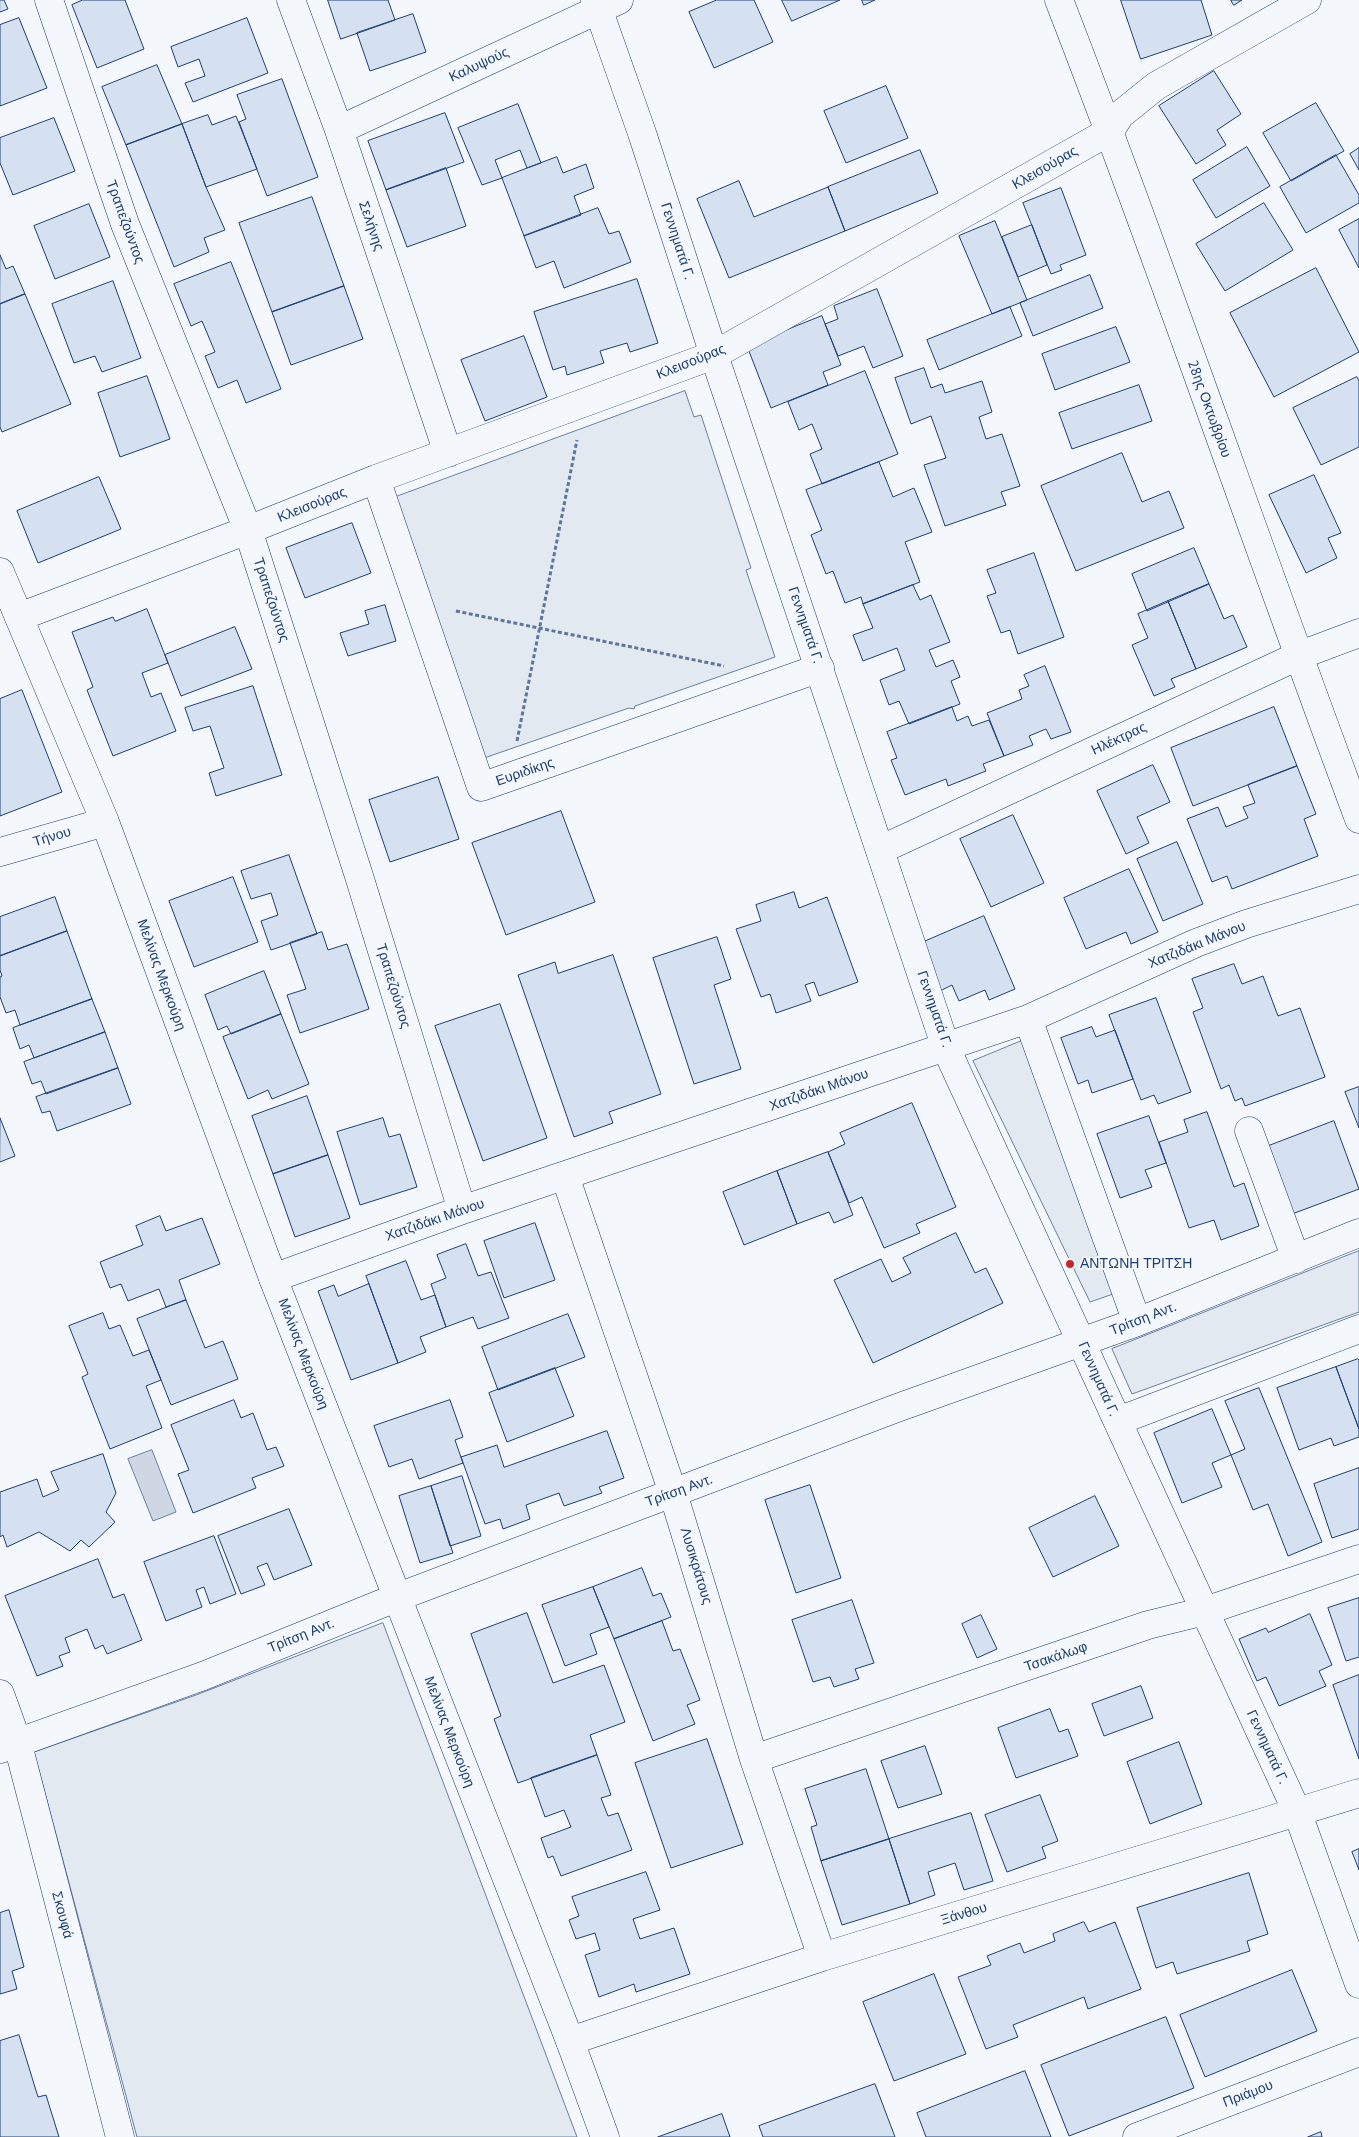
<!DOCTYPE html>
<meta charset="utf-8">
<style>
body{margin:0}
canvas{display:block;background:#f4f7fb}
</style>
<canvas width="1359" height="2137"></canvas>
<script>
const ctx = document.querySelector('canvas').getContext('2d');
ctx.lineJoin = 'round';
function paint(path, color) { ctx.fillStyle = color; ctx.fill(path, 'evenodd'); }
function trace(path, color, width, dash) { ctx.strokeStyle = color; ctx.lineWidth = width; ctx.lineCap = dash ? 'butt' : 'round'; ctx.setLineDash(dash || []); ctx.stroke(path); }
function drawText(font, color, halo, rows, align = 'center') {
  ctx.font = font + ' "PT Sans",sans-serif'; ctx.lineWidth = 4; ctx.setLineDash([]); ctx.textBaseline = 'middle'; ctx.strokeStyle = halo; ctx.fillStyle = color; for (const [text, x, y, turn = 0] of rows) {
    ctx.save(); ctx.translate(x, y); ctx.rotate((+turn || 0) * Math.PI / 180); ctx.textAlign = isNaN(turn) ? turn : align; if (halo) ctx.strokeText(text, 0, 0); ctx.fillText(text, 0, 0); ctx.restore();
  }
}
const green = new Path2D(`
 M 685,391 L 694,417 L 701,415 L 751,568 L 746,570 L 775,657 L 635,706 L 634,709 L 629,708 L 484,758 L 393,498 Z
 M 1024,1040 L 1116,1293 L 1090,1302 L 973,1061 Z
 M 1359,1251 L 1359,1312 L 1132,1394 L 1112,1349 Z
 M 383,1623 L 577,2137 L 137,2137 L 34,1752 L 196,1695 Z`);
paint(green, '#e3e9f0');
trace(green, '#687fa3', 1);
const water = new Path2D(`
 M 152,1450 L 176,1512 L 153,1521 L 128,1459 Z`);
paint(water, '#cfd7e4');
trace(water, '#687fa3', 1);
const building = new Path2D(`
 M 0,0 L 4,0 L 8,9 L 0,12 Z
 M 83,0 L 125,0 L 144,49 L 97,68 L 72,5 Z
 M 328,0 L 388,0 L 395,20 L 341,39 Z
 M 717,0 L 754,0 L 773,42 L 714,68 L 689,12 Z
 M 782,0 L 840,0 L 792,21 Z
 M 862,0 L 875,0 L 864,5 Z
 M 1121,0 L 1201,0 L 1212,35 L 1141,59 Z
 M 1231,0 L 1242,0 L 1234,5 Z
 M 413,14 L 426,52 L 370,71 L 357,33 Z
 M 19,18 L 47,88 L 0,106 L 0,25 Z
 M 247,18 L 268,73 L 193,102 L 185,83 L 205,76 L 199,59 L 178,67 L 171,47 Z
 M 157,65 L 182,124 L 126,145 L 102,87 Z
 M 1214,71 L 1241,114 L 1217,130 L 1226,145 L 1196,164 L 1159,106 Z
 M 282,79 L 318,177 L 267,196 L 239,122 L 246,119 L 237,95 Z
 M 886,86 L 908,138 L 846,163 L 824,111 Z
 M 1316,103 L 1344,151 L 1291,181 L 1263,133 Z
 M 518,104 L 541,163 L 527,168 L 520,150 L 495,160 L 502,178 L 482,185 L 458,128 Z
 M 445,113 L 464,162 L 386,190 L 368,141 Z
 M 208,115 L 212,125 L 236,116 L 257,169 L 206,187 L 182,124 Z
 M 54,118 L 75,171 L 13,195 L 0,163 L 0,138 Z
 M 182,124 L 206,187 L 225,230 L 204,238 L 209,252 L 174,267 L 126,145 Z
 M 1247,147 L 1270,186 L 1216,218 L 1193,180 Z
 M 1359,148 L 1359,170 L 1350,154 Z
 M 920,150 L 938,193 L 845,231 L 828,187 Z
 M 1336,155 L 1359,195 L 1359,203 L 1306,233 L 1280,187 Z
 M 557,157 L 563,173 L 586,164 L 594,188 L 574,196 L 581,215 L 524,236 L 502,178 Z
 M 446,168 L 466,226 L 407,247 L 386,190 Z
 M 739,181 L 754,217 L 828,187 L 845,231 L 729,278 L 697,199 Z
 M 1061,188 L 1086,255 L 1060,265 L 1062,270 L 1051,274 L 1023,203 Z
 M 312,197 L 344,286 L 272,312 L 239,223 Z
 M 1264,203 L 1293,250 L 1225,291 L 1196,244 Z
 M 89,204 L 110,257 L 55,279 L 34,226 Z
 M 598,208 L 609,234 L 619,231 L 631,262 L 564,288 L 554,261 L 536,268 L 524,236 Z
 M 1359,219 L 1359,268 L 1339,230 Z
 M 995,221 L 1027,300 L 992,314 L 959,236 Z
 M 1032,225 L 1047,265 L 1018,277 L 1002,237 Z
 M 0,255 L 6,269 L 13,266 L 25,294 L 0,304 Z
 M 231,262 L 281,389 L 246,403 L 237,380 L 218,388 L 205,356 L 215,352 L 202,321 L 191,326 L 174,284 Z
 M 1316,268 L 1359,352 L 1274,397 L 1230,313 Z
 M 1090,275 L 1103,308 L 1033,336 L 1020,303 Z
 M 637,279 L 658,343 L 630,352 L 627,343 L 600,351 L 604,363 L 567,375 L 565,366 L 553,370 L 534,312 Z
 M 113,281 L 141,358 L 102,372 L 95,356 L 74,363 L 52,304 Z
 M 344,286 L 363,339 L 291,365 L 272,312 Z
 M 877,289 L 903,356 L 873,368 L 864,346 L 838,356 L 825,324 L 838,319 L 834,306 Z
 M 25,294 L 71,404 L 2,432 L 0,427 L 0,304 Z
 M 1010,307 L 1022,336 L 939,370 L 927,340 Z
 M 822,316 L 841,365 L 823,372 L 828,385 L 771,408 L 747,346 Z
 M 1116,327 L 1130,362 L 1055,390 L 1042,354 Z
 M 524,336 L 547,397 L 485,421 L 461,360 Z
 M 924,368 L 931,388 L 942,384 L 945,393 L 982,381 L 992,412 L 979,417 L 986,439 L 1002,434 L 1020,486 L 1001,492 L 1006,505 L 945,526 L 924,465 L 946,458 L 931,416 L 911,424 L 895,378 Z
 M 865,371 L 898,454 L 822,484 L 810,454 L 822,449 L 812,424 L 799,430 L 788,402 Z
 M 147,376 L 170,439 L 120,457 L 98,393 Z
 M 1357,377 L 1359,381 L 1359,447 L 1321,465 L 1293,408 Z
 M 1139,385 L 1152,421 L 1072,449 L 1059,413 Z
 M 1122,453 L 1142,502 L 1169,491 L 1184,528 L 1076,571 L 1041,486 Z
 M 879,462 L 893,497 L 914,488 L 932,532 L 905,542 L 920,582 L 863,604 L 861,597 L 845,603 L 833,571 L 826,574 L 811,535 L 822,530 L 806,490 Z
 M 1314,475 L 1341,533 L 1328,538 L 1337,558 L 1306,573 L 1269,495 Z
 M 99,477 L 121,529 L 38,563 L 17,511 Z
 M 352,523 L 371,573 L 305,598 L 286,548 Z
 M 1194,548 L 1209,584 L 1147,611 L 1132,574 Z
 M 1034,553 L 1064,637 L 1018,654 L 1010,630 L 1001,633 L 987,596 L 996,593 L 987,570 Z
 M 1209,584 L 1224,619 L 1233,615 L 1247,647 L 1196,669 L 1168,601 Z
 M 913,585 L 920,600 L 931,595 L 950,642 L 929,650 L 936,667 L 953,660 L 960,677 L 951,681 L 960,704 L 909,724 L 899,701 L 889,705 L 880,680 L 905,670 L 897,648 L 863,661 L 853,635 L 873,628 L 863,604 Z
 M 1168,601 L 1196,669 L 1171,679 L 1175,687 L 1154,696 L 1132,645 L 1148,638 L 1138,614 Z
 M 385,605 L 396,641 L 348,656 L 340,633 L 369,624 L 365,611 Z
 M 147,609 L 168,663 L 142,673 L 151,697 L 161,693 L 176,731 L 113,756 L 87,690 L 93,687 L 72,632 L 113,617 L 115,621 Z
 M 235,627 L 252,669 L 181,696 L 165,655 Z
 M 1045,666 L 1071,732 L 1051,739 L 1046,729 L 1029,736 L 1033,745 L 1004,756 L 987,713 L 1022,699 L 1019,690 L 1029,686 L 1024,675 Z
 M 253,686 L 282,775 L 216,796 L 209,773 L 224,768 L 210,726 L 193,731 L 185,708 Z
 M 22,690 L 62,792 L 0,816 L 0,699 Z
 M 952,707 L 957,721 L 968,716 L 972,726 L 989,720 L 1004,756 L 983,764 L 986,771 L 948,786 L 946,779 L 905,795 L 891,760 L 897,758 L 887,732 Z
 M 1274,707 L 1297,766 L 1193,806 L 1171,748 Z
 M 1153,765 L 1170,802 L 1137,817 L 1149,843 L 1126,854 L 1097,791 Z
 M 1297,766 L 1316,814 L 1304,819 L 1318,856 L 1232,889 L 1227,876 L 1212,882 L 1187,819 L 1218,807 L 1226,827 L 1248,818 L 1243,807 L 1255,803 L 1248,785 Z
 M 438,777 L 459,839 L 390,862 L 369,800 Z
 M 561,811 L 595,902 L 506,935 L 472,843 Z
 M 1013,815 L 1044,883 L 991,907 L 960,839 Z
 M 1177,842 L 1203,904 L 1163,921 L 1137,859 Z
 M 289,855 L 317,934 L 271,950 L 261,921 L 278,915 L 271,893 L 251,899 L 241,871 Z
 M 1129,869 L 1158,932 L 1131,944 L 1126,932 L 1086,949 L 1064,898 Z
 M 233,877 L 258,942 L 194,967 L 169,901 Z
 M 794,892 L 799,908 L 827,897 L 858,982 L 819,996 L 814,982 L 805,985 L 811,1001 L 776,1013 L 770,994 L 761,997 L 736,929 L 761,921 L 756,905 Z
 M 55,897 L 67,931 L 0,956 L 0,917 Z
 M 984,916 L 1015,989 L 989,1000 L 985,990 L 959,1001 L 952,985 L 940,991 L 919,944 Z
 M 67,931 L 92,999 L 20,1025 L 15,1010 L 6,1013 L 0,997 L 0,977 L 2,976 L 0,970 L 0,956 Z
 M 322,932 L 328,950 L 347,944 L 369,1009 L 300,1033 L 287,995 L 306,989 L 290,943 Z
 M 717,937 L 731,979 L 714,985 L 741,1069 L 694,1084 L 653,958 Z
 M 613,955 L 661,1094 L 609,1112 L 613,1123 L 574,1137 L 518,975 L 555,962 L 558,973 Z
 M 1234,964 L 1242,984 L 1263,976 L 1278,1016 L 1300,1008 L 1325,1077 L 1245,1106 L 1242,1098 L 1235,1101 L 1229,1085 L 1221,1089 L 1193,1012 L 1203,1008 L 1192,979 Z
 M 264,971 L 281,1014 L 231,1034 L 227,1026 L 218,1030 L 205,995 Z
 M 1156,998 L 1191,1092 L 1158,1104 L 1154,1095 L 1141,1100 L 1109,1015 Z
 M 92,999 L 105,1032 L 34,1058 L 29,1045 L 20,1049 L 13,1028 Z
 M 500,1004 L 547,1138 L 483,1161 L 435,1026 Z
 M 281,1014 L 309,1084 L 272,1099 L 268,1090 L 248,1099 L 223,1037 Z
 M 1092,1027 L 1096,1037 L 1115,1030 L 1133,1079 L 1092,1093 L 1088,1080 L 1078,1084 L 1061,1038 Z
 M 105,1032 L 118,1068 L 46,1094 L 41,1081 L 32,1084 L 24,1062 Z
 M 118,1068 L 131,1104 L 57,1131 L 50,1111 L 42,1113 L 36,1097 Z
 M 1359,1087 L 1359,1128 L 1345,1092 Z
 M 307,1096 L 328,1155 L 273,1174 L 252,1116 Z
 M 912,1103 L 956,1207 L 916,1224 L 920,1233 L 884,1248 L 862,1197 L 849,1203 L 828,1152 L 845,1144 L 840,1133 Z
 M 1207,1112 L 1234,1187 L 1244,1183 L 1259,1226 L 1221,1240 L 1214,1220 L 1189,1228 L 1159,1142 L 1188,1132 L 1184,1120 Z
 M 1149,1116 L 1166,1163 L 1145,1170 L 1152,1187 L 1120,1198 L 1097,1134 Z
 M 0,1118 L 15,1156 L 0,1162 Z
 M 383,1118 L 389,1137 L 400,1134 L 417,1187 L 360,1205 L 337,1132 Z
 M 1334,1121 L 1359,1189 L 1292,1214 L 1266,1147 Z
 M 828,1152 L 853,1215 L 834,1223 L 829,1212 L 797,1224 L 777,1171 Z
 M 328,1155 L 350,1218 L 295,1237 L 273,1174 Z
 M 777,1171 L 797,1224 L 744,1245 L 723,1192 Z
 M 160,1216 L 166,1231 L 202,1218 L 220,1264 L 179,1280 L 186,1300 L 166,1307 L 159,1289 L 128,1301 L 121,1284 L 110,1288 L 100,1262 L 143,1245 L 136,1226 Z
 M 535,1223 L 555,1280 L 504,1298 L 484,1241 Z
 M 956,1233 L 975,1273 L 986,1268 L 1003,1303 L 873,1363 L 834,1280 L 881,1259 L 892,1282 L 911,1273 L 903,1258 Z
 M 466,1244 L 478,1276 L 491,1272 L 509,1318 L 478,1329 L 473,1317 L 446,1327 L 431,1284 L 446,1278 L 437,1255 Z
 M 406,1261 L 421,1300 L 435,1295 L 446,1327 L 420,1337 L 426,1352 L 398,1363 L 366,1276 Z
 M 369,1284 L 398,1363 L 351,1380 L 318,1291 L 334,1285 L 338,1296 Z
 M 186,1300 L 205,1348 L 223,1341 L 238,1379 L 171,1405 L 137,1319 Z
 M 103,1313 L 109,1329 L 120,1325 L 133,1356 L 149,1350 L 161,1380 L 146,1386 L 162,1428 L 110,1449 L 82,1377 L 88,1374 L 69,1326 Z
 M 568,1314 L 585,1357 L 498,1390 L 482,1347 Z
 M 1358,1359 L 1359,1360 L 1359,1429 L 1336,1367 Z
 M 1336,1367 L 1359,1429 L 1359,1437 L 1334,1446 L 1331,1438 L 1299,1450 L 1277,1388 Z
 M 555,1368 L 574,1416 L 507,1442 L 489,1393 Z
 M 1259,1388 L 1322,1542 L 1288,1556 L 1268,1504 L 1253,1510 L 1231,1455 L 1245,1449 L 1225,1401 Z
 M 234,1400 L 241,1418 L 253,1413 L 267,1450 L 276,1447 L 284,1466 L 252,1478 L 256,1488 L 193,1513 L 178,1474 L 189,1470 L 171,1425 Z
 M 450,1400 L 463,1437 L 455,1440 L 463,1463 L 419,1479 L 412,1459 L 389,1467 L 374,1426 Z
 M 1212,1409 L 1231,1455 L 1212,1463 L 1222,1487 L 1182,1503 L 1154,1433 Z
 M 607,1431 L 624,1478 L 599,1487 L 602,1493 L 564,1506 L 559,1493 L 526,1505 L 530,1519 L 503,1529 L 500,1519 L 485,1524 L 461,1457 L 497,1445 L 504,1467 Z
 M 103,1454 L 116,1493 L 106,1512 L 115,1522 L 89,1547 L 81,1540 L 70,1551 L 39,1532 L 7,1547 L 3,1535 L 0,1537 L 0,1492 L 37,1479 L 43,1497 L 59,1490 L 51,1472 Z
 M 1359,1468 L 1359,1529 L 1332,1538 L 1314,1484 Z
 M 462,1476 L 481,1536 L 450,1546 L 431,1486 Z
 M 810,1485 L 841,1578 L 796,1593 L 765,1500 Z
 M 431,1486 L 453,1553 L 420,1563 L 399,1496 Z
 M 1095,1496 L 1119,1546 L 1053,1577 L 1029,1528 Z
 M 289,1509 L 312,1565 L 274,1580 L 267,1563 L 257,1567 L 265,1585 L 241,1594 L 218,1536 Z
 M 214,1536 L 236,1594 L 210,1604 L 204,1587 L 196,1590 L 202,1607 L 166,1621 L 144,1562 Z
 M 98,1559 L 113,1598 L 124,1594 L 142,1640 L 107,1654 L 103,1645 L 95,1649 L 87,1629 L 65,1638 L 70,1652 L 59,1656 L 63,1666 L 37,1676 L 5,1596 Z
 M 642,1568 L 653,1596 L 661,1593 L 671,1617 L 614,1639 L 593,1587 Z
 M 593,1587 L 609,1627 L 590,1634 L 597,1654 L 565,1666 L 542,1605 Z
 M 1359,1598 L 1359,1657 L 1346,1661 L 1328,1608 Z
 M 852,1600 L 874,1663 L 855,1669 L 859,1679 L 834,1687 L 830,1677 L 813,1682 L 792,1620 Z
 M 527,1613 L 553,1683 L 604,1665 L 625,1722 L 590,1735 L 597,1755 L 518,1783 L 494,1719 L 501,1716 L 471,1634 Z
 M 1310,1614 L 1332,1665 L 1319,1671 L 1326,1686 L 1279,1706 L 1266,1677 L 1257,1681 L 1239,1639 L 1266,1628 L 1268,1632 Z
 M 981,1615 L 997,1649 L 977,1658 L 962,1624 Z
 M 662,1621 L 673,1651 L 680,1649 L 700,1700 L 687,1705 L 695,1724 L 653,1741 L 614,1639 Z
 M 1359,1675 L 1359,1759 L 1333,1685 Z
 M 1141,1686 L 1153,1718 L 1104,1736 L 1092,1704 Z
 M 1050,1709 L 1059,1732 L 1068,1729 L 1078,1756 L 1016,1778 L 998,1728 Z
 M 707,1739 L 743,1844 L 671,1868 L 635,1763 Z
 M 1179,1742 L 1202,1804 L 1150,1824 L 1127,1762 Z
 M 925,1746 L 942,1794 L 898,1808 L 881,1761 Z
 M 597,1755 L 611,1795 L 601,1798 L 608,1816 L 618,1813 L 632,1850 L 561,1876 L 553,1856 L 548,1858 L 541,1838 L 571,1827 L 564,1810 L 545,1817 L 531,1778 Z
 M 866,1769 L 889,1839 L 821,1861 L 811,1827 L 817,1825 L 805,1789 Z
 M 1040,1795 L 1058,1841 L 1042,1847 L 1046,1858 L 1007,1872 L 985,1815 Z
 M 971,1813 L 993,1881 L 964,1890 L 955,1863 L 928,1872 L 935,1895 L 910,1904 L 889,1839 Z
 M 889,1839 L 910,1904 L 842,1925 L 821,1861 Z
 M 1359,1849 L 1359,1870 L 1352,1852 Z
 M 646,1872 L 660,1910 L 633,1919 L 640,1939 L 674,1928 L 690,1974 L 636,1992 L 634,1984 L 599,1997 L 585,1955 L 600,1950 L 595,1933 L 576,1939 L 569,1920 L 579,1916 L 572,1897 Z
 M 1249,1873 L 1268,1934 L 1247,1941 L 1250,1951 L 1177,1974 L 1173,1962 L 1156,1968 L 1137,1908 Z
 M 9,1910 L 24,1967 L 12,1971 L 17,1989 L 0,1994 L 0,1913 Z
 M 1084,1922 L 1089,1932 L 1115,1922 L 1141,1989 L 1088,2009 L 1084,1997 L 1013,2025 L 1018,2037 L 986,2049 L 958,1977 L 991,1965 L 987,1956 L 1020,1943 L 1024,1953 L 1055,1941 L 1053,1934 Z
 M 1292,1970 L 1317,2031 L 1205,2077 L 1180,2015 Z
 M 934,1974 L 966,2054 L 894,2081 L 863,2002 Z
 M 1166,2017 L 1194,2088 L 1069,2136 L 1041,2065 Z
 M 19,2035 L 38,2097 L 46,2095 L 59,2137 L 0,2137 L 0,2041 Z
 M 1025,2071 L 1051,2137 L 926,2137 L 917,2113 Z
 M 875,2084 L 895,2137 L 763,2137 L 759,2126 Z
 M 722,2114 L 730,2137 L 658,2137 Z
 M 1321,2132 L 1322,2137 L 1308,2137 Z`);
paint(building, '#d5e0f0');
trace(building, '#1d3f73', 1);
const minor = new Path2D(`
 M 49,0 L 125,224 L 248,530 L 359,876 L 462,1210
 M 291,0 L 339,130 L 448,453
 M 1059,0 C 1164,271 1257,547 1359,819
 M 339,130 L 619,0
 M 376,479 L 481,787 L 820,668
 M 19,617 L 248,530 L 376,479 L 714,355 L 1110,131 L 1120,115 L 1156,86 L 1307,0
 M 880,850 L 1298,656 L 1359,633
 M 1028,1019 L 1137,1322
 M 1249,1131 L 1296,1259
 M 565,1176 L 673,1493 L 754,1759 L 822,1957
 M 273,1278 L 462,1210 L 1028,1019 L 1196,943 L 1246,924 L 1359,889
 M 1118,1421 L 1359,1329
 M 0,1694 L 17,1741 L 120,2137
 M 0,1749 L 203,1676 L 398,1597 L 897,1408 L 1137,1322 L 1359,1233
 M 754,1759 L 1148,1625 L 1205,1611 L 1359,1559
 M 570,2041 L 822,1957 L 1359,1793
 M 1137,2137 L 1359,2052`);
const tertiary = new Path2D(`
 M 595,0 L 642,133 L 714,355 L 946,1048 L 1298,1814 L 1359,1984
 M 0,572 L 105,822 L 273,1278 L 570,2041 L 605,2137
 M 0,852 L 105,822`);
trace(minor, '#1d3f73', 29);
trace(tertiary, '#1d3f73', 29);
trace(new Path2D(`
 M 456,611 L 724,666
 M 517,741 L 577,440`), '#5e769c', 3, [4, 2.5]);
trace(minor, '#f4f7fb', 28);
trace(tertiary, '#f4f7fb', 28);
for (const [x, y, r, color] of [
 [1070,1264,5,"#c62828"]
]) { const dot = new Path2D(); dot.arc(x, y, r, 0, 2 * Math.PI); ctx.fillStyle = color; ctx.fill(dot); trace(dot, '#f4f7fb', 2); }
drawText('14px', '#1d3f73', '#f4f7fb', [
 ["Καλυψούς",479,65,-25],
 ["Κλεισούρας",1045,168,-30],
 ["Τραπεζούντος",125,222,70],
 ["Σελήνης",371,226,71],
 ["Γεννηματά Γ.",677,241,72],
 ["Κλεισούρας",691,362,-22],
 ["28ης Οκτωβρίου",1209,409,70],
 ["Κλεισούρας",312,505,-22],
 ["Τραπεζούντος",271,600,72],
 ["Γεννηματά Γ.",805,625,71],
 ["Ηλέκτρας",1119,739,-25],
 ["Ευριδίκης",525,772,-19],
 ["Τήνου",52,837,-17],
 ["Χατζιδάκι Μάνου",1197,945,-22],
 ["Μελίνας Μερκούρη",161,975,70],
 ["Τραπεζούντος",393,986,73],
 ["Γεννηματά Γ.",934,1009,71],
 ["Χατζιδάκι Μάνου",819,1090,-19],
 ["Χατζιδάκι Μάνου",435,1220,-19],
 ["Τρίτση Αντ.",1143,1319,-21],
 ["Μελίνας Μερκούρη",303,1354,69],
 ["Γεννηματά Γ.",1098,1379,66],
 ["Τρίτση Αντ.",679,1491,-20],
 ["Λυσικράτους",696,1566,73],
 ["Τρίτση Αντ.",301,1636,-22],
 ["Τσακάλωφ",1056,1657,-19],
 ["Μελίνας Μερκούρη",449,1732,69],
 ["Γεννηματά Γ.",1267,1747,65],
 ["Ξάνθου",964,1914,-17],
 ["Σκουφά",62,1915,75],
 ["Πριάμου",1248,2094,-21]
]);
drawText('14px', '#1d3f73', '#f4f7fb', [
 ["ΑΝΤΩΝΗ ΤΡΙΤΣΗ",1080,1264]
], 'left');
</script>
